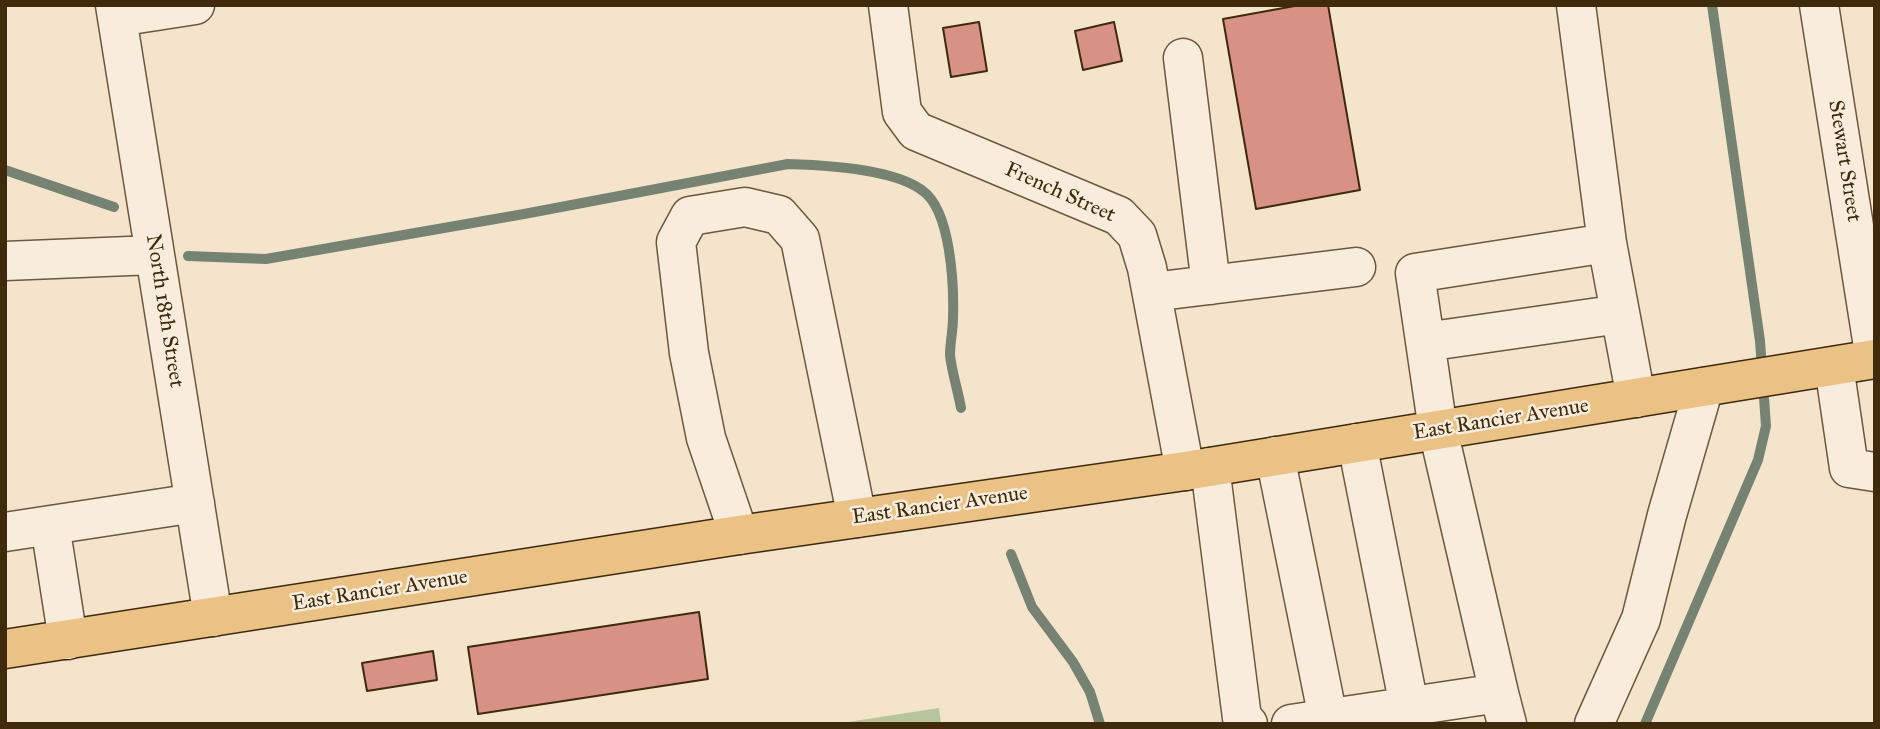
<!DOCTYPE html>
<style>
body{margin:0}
#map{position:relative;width:1880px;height:729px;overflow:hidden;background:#f4e4cb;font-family:"IM FELL Great Primer",serif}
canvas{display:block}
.frame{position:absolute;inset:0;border:7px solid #3f2a0c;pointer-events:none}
</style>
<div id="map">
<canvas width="1880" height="729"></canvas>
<div class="frame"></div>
</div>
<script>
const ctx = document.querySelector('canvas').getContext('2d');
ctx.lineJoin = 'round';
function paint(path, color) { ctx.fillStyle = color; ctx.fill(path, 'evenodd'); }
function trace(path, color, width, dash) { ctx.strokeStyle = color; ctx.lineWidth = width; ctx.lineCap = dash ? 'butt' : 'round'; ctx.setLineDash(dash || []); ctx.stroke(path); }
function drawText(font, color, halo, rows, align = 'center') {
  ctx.font = font + ' "IM FELL Great Primer",serif'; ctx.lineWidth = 5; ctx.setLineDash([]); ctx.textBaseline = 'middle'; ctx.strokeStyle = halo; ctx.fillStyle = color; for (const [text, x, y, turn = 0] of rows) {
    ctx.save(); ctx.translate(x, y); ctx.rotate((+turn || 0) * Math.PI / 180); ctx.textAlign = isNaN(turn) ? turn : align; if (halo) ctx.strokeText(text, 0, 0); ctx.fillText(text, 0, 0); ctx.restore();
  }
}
paint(new Path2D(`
 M 939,708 L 941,724 L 835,724 Z`), '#b6c59b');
trace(new Path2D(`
 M 1712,5 L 1760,341 L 1762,369
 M 5,170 L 114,207
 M 188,256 L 266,259 L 524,214 L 788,164 C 823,165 895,169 923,191 C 951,211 954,286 953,318 C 953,330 950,343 950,355 C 952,373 958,391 961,408
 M 1011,554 L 1032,607 L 1073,662 L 1090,692 L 1100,724
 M 1645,724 L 1758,460 L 1766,426 L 1763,384`), '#778372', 10);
const building = new Path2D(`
 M 1300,5 L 1328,5 L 1360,190 L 1256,209 L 1223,19 Z
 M 979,22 L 987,71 L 951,77 L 943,28 Z
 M 1114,22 L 1122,61 L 1083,70 L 1075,31 Z
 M 699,612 L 708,679 L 478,714 L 468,647 Z
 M 433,651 L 437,680 L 367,691 L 362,663 Z`);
paint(building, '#d89285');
trace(building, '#3f2a0c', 2);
const minor = new Path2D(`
 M 115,5 L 213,617
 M 888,5 L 902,112 L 916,131 L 1119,216 L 1137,235 L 1147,268 L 1185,471
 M 1576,5 L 1607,243
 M 1819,5 L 1875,359
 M 117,17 L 195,5
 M 1183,58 L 1211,285
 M 5,261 L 154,255
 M 1152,292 L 1356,267
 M 1425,342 L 1620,314
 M 1834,366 L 1849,468 L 1875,472
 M 1357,443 L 1409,706
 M 1275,456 L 1328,718
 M 1210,467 L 1242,718 L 1248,724
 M 50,525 L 68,640
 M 5,532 L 195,503
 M 739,535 L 706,438 L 689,353 L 676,242 L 690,216 L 745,207 L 779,215 L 800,239 L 857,518
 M 1499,693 L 1438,430 L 1415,273 L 1607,243 L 1636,398
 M 1291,724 L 1499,693 L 1507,724
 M 1594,724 L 1641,619 L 1667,515 L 1704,387`);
const major = new Path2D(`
 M 5,649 L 739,535 L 1185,471 L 1875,359`);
trace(minor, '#6c583c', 41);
trace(major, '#3f2a0c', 41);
trace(minor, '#f8eddd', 38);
trace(major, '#eac286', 38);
drawText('21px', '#3f2a0c', '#f8eddd', [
 ["Stewart Street",1844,161,81],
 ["French Street",1060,193,24],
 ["North 18th Street",164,311,81],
 ["East Rancier Avenue",1501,420,-9],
 ["East Rancier Avenue",940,506,-8],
 ["East Rancier Avenue",380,591,-9]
]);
</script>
